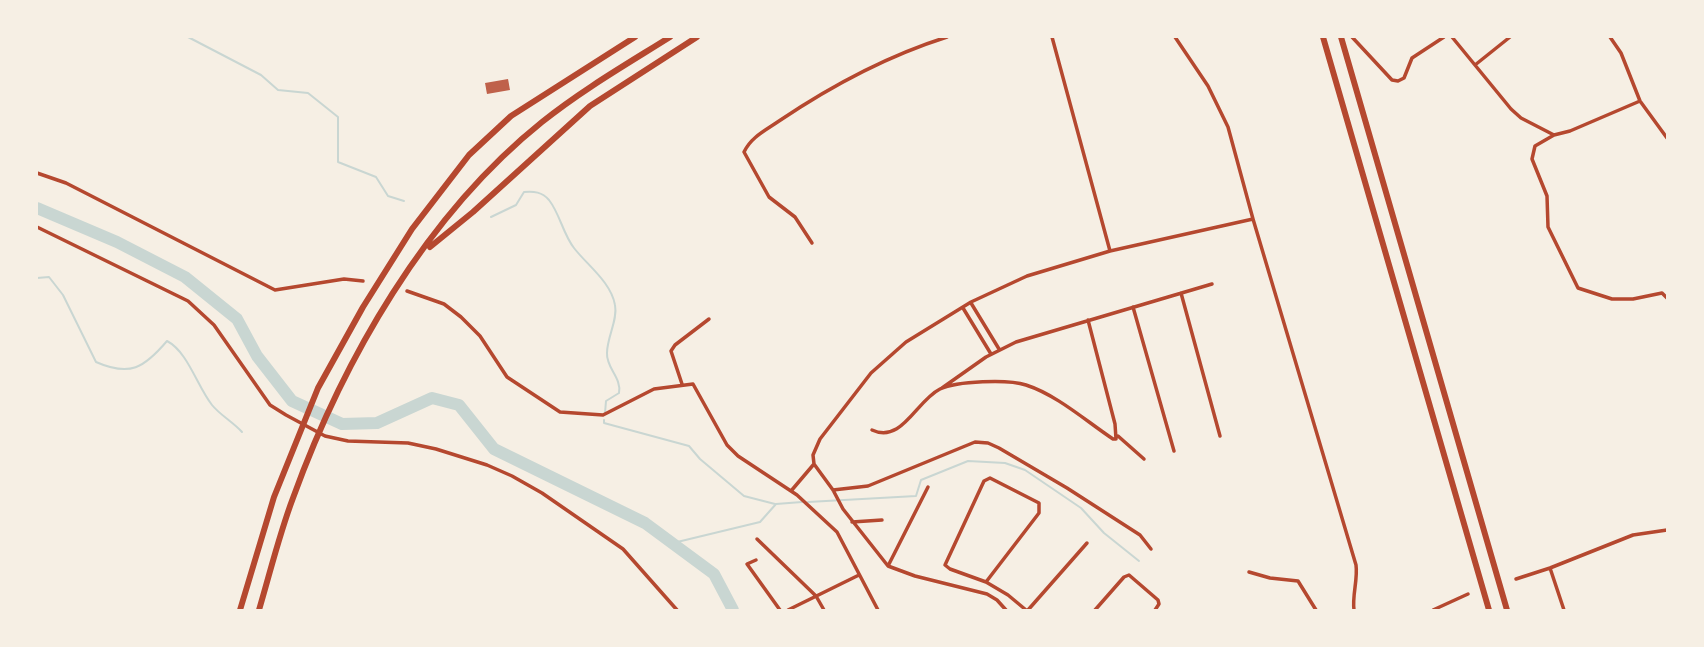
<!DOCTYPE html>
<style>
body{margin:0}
#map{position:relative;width:1704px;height:647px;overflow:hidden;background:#f6efe4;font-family:"Work Sans",sans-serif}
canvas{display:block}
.frame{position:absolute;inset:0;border:38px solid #f6efe4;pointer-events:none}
</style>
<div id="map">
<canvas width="1704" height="647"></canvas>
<div class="frame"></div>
</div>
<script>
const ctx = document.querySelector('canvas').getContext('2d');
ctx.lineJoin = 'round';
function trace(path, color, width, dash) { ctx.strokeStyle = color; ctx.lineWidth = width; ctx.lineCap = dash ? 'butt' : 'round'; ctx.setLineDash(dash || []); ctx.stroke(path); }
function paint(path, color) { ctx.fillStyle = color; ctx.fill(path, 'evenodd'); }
trace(new Path2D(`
 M 188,37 L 261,75 L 278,90 L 308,93 L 338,117 L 338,162 L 376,177 L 388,196 L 404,201
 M 491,217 L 516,205 L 524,192 C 534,191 542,192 549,200 C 560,214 563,234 574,248 C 587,265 611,282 615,305 C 618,320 607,337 607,353 C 606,368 622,378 619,393 L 606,401 L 605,413
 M 37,278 L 49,277 L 63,295 L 96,362 C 130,377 144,368 167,341 C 188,352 197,386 212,405 C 220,415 233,422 242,432
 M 604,420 L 604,423 L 689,446 L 700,459 L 744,496 L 775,504
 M 808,502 L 916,496 L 921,480 L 968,461 L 1005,463 L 1025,470 L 1081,508 L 1104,533 L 1139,561
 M 673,543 L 760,522 L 776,504 L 802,502`), '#c9d6d2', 2);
trace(new Path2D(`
 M 37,208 L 117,242 L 185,277 L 237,319 L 257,356 L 292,401 L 342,424 L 377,423 L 432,398 L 459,405 L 494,449 L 645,523 L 714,574 L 733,610`), '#c9d6d2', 12);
paint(new Path2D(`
 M 508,79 L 510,90 L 487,94 L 485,83 Z`), '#bf614a');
trace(new Path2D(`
 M 1052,37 L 1110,251
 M 1175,37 L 1208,86 L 1228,127 L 1253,219 L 1356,565 C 1358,580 1352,595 1354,610
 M 1352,37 L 1392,80 L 1398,81 L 1404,78 L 1412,58 L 1444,37
 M 1452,37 L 1511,109 L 1521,118 L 1554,135
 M 1610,37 L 1621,53 L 1640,101 L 1667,138
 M 1475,65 L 1510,37
 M 1640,101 L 1570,131 L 1554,135 L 1535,146 L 1532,159 L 1547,196 L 1548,227 L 1578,288 L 1612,299 L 1633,299 L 1662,293 L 1667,298
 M 37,173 L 66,183 L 275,290 L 344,279 L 363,281
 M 37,227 L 188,301 L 214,325 L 270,405 L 286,415 L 325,436 L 348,441 L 408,443 L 436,449 L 487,465 L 512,476 L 542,493 L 623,549 L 677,610
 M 812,243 L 795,217 L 769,197 L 744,152 C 751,137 766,130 779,121 C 831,86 887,56 947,37
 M 407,291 L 444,304 L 461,317 L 480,336 L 507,377 L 560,412 L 603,415 L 654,389 L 693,384 L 727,445 L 738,456 L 797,495 L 837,532 L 878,610
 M 1181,293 L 1220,436
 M 971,303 L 999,349
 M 1133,307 L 1174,451
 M 963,308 L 991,354
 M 682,384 L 671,351 L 675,345 L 709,319
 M 942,388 L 986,357 L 1016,342 L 1212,284
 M 872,430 C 902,444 916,401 940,389 C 957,381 1008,379 1026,385 C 1057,395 1086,421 1113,439 L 1116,439 L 1115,424 L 1088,320
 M 1118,436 L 1144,459
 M 833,490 L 868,486 L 975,442 L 988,443 L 999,448 L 1067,488 L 1140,535 L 1151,549
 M 791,491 L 814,464
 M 852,522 L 882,520
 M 757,539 L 816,596 L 824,610
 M 756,560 L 747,564 L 780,610
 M 888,566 L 928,487
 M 1550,568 L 1564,610
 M 1249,572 L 1270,578 L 1298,581 L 1316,610
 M 1516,579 L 1550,568 L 1633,535 L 1667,530
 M 986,582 L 950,569 L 945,565 L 984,481 L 990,478 L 1039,503 L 1039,513 L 986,582 L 1008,595 L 1026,610
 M 788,610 L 859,575
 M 1006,610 L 997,600 L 987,594 L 915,576 L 888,566 L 843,509 L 833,490 L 814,464 L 813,455 L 820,439 L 871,373 L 906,342 L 971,302 L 1027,276 L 1110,251 L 1253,219
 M 1028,610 L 1087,543
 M 1095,610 L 1124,577 L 1129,575 L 1158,600 L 1159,604 L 1155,610
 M 1433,610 L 1468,594`), '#b5482f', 3.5);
trace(new Path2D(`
 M 1323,37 L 1489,610
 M 1341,37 L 1507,610
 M 430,247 L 473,212 L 590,106 L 697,37
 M 240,610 L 274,497 L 318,388 L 363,307 L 412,229 L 469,155 L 511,116 L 635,37
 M 259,610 C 270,573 279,535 293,498 C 343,360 426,215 542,122 C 582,90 627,64 670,37`), '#b5482f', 6);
</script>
